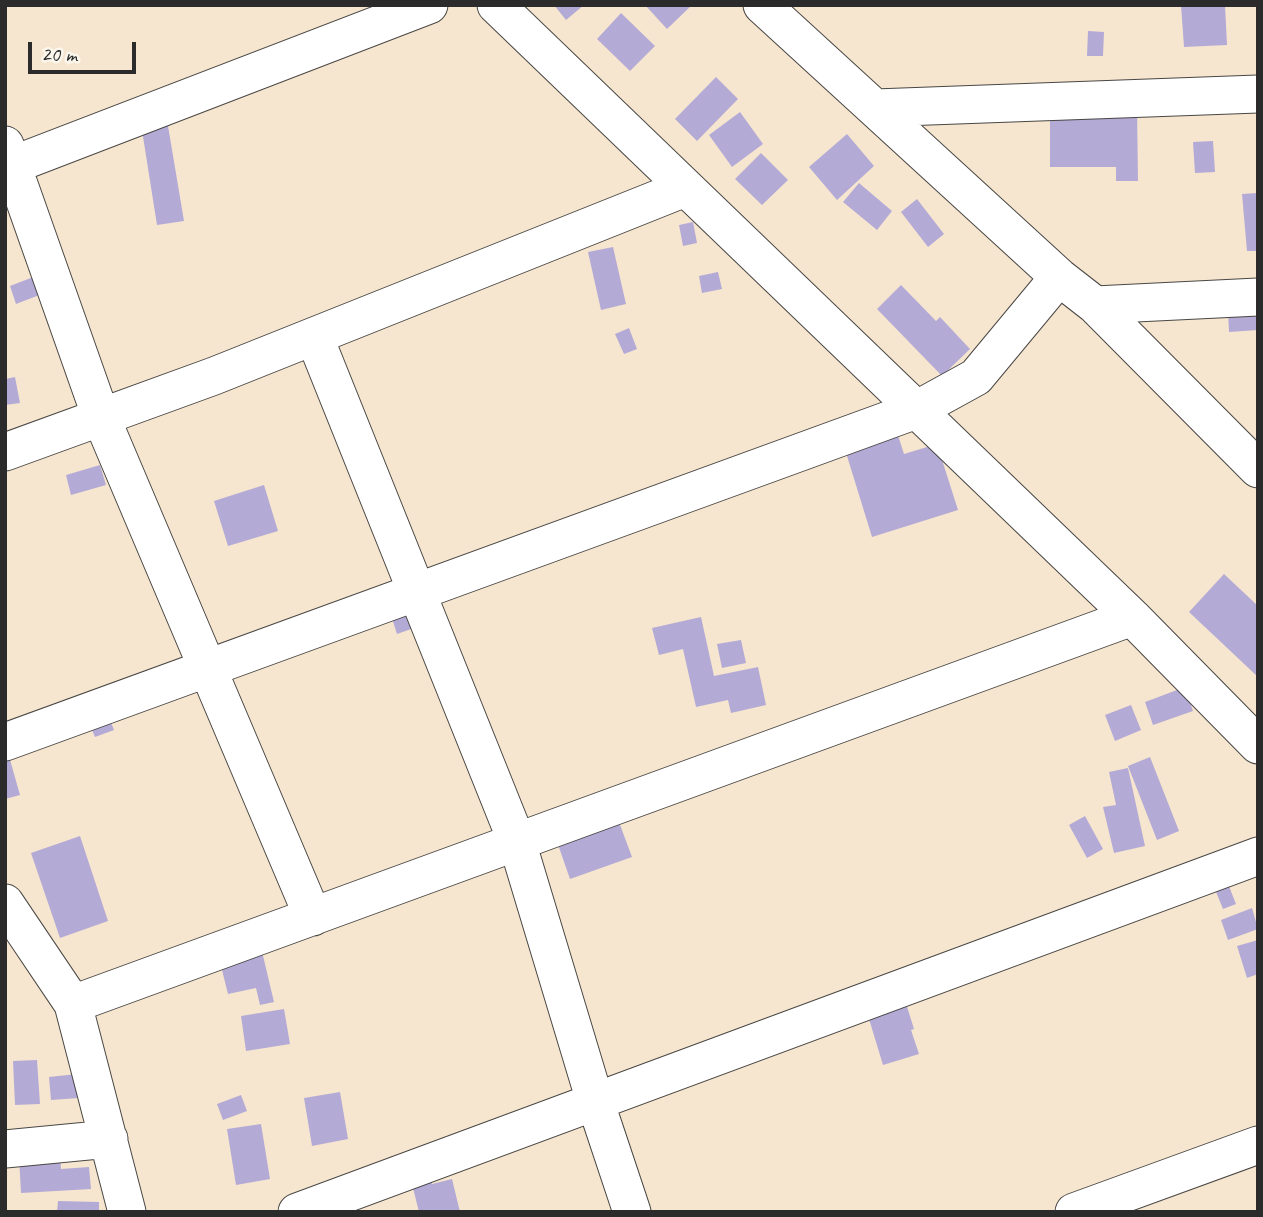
<!DOCTYPE html>
<style>
body{margin:0}
#map{position:relative;width:1263px;height:1217px;overflow:hidden;background:#f6e6cf;font-family:Caveat,sans-serif}
canvas{display:block}
.frame{position:absolute;inset:0;border:7px solid #2b2b2b;pointer-events:none}
.scale{position:absolute;left:28px;top:42px;width:108px;height:32px;box-sizing:border-box;border:4px solid #2b2b2b;border-top:0;padding-left:9px;font-size:21px;line-height:24px;white-space:nowrap;color:#2b2b2b;-webkit-text-stroke:5px #fbf7ec;paint-order:stroke}
</style>
<div id="map">
<canvas width="1263" height="1217"></canvas>
<div class="frame"></div>
<div class="scale">20 m</div>
</div>
<script>
const ctx = document.querySelector('canvas').getContext('2d');
ctx.lineJoin = 'round';
function paint(path, color) { ctx.fillStyle = color; ctx.fill(path, 'evenodd'); }
function trace(path, color, width, dash) { ctx.strokeStyle = color; ctx.lineWidth = width; ctx.lineCap = dash ? 'butt' : 'round'; ctx.setLineDash(dash || []); ctx.stroke(path); }
paint(new Path2D(`
 M 554,5 L 584,5 L 566,20 Z
 M 645,5 L 692,5 L 667,29 Z
 M 1181,5 L 1225,5 L 1227,45 L 1184,47 Z
 M 621,13 L 655,46 L 630,71 L 597,39 Z
 M 1088,31 L 1104,32 L 1103,56 L 1087,56 Z
 M 716,77 L 738,99 L 697,141 L 675,119 Z
 M 1050,105 L 1137,105 L 1138,181 L 1116,181 L 1116,167 L 1050,167 Z
 M 740,112 L 763,144 L 732,167 L 709,135 Z
 M 167,120 L 184,221 L 157,225 L 141,124 Z
 M 847,134 L 874,166 L 837,200 L 809,167 Z
 M 1213,141 L 1215,172 L 1195,173 L 1193,142 Z
 M 761,153 L 788,180 L 762,205 L 735,179 Z
 M 859,183 L 892,211 L 877,230 L 843,202 Z
 M 1258,193 L 1258,251 L 1247,251 L 1242,194 Z
 M 917,199 L 944,234 L 928,247 L 901,212 Z
 M 693,222 L 697,243 L 683,246 L 679,225 Z
 M 613,247 L 626,304 L 601,310 L 588,252 Z
 M 718,272 L 722,289 L 702,293 L 699,276 Z
 M 36,276 L 42,294 L 16,304 L 10,286 Z
 M 901,285 L 936,321 L 940,317 L 970,349 L 942,376 L 877,309 Z
 M 1258,289 L 1258,330 L 1229,332 L 1227,291 Z
 M 629,328 L 637,349 L 624,354 L 615,334 Z
 M 15,377 L 20,403 L 5,405 L 5,379 Z
 M 895,426 L 904,454 L 937,444 L 958,510 L 872,537 L 843,443 Z
 M 100,465 L 106,485 L 71,495 L 66,475 Z
 M 264,485 L 278,531 L 228,546 L 214,501 Z
 M 1224,574 L 1258,606 L 1258,677 L 1189,612 Z
 M 388,606 L 428,623 L 397,634 Z
 M 701,617 L 714,676 L 758,667 L 766,705 L 731,713 L 728,700 L 696,707 L 683,649 L 659,655 L 652,628 Z
 M 741,640 L 746,663 L 722,668 L 717,644 Z
 M 1185,687 L 1193,711 L 1153,725 L 1145,702 Z
 M 1131,705 L 1141,730 L 1115,741 L 1105,715 Z
 M 105,708 L 114,730 L 95,737 L 86,715 Z
 M 5,742 L 20,795 L 5,799 Z
 M 1150,757 L 1179,831 L 1157,840 L 1128,766 Z
 M 1128,768 L 1145,846 L 1114,853 L 1103,807 L 1116,805 L 1109,772 Z
 M 616,814 L 632,857 L 570,879 L 555,836 Z
 M 1085,816 L 1103,849 L 1087,858 L 1069,825 Z
 M 80,836 L 108,921 L 60,938 L 31,853 Z
 M 1225,876 L 1236,904 L 1223,909 L 1212,882 Z
 M 1252,908 L 1258,929 L 1228,940 L 1221,920 Z
 M 1258,940 L 1258,974 L 1247,978 L 1237,946 Z
 M 260,943 L 274,1002 L 260,1005 L 256,988 L 228,994 L 218,954 Z
 M 904,997 L 914,1029 L 911,1030 L 919,1054 L 883,1065 L 866,1009 Z
 M 284,1009 L 290,1044 L 246,1051 L 241,1016 Z
 M 37,1060 L 40,1104 L 15,1105 L 13,1061 Z
 M 77,1074 L 79,1098 L 51,1100 L 49,1077 Z
 M 340,1092 L 348,1139 L 312,1146 L 304,1098 Z
 M 241,1095 L 247,1111 L 223,1120 L 217,1104 Z
 M 261,1124 L 270,1179 L 236,1185 L 227,1129 Z
 M 59,1136 L 61,1169 L 89,1167 L 91,1189 L 21,1193 L 18,1138 Z
 M 427,1163 L 432,1184 L 452,1179 L 460,1212 L 419,1212 L 408,1168 Z
 M 58,1201 L 99,1202 L 99,1212 L 57,1212 Z`), '#b4aad6');
const street = new Path2D(`
 M 496,5 L 1132,617 L 1258,745
 M 762,5 L 1059,277 L 1095,305 L 1258,469
 M 875,108 L 1258,94
 M 5,145 L 101,417 L 313,917
 M 5,168 L 429,5
 M 1095,305 L 1258,297
 M 314,336 L 517,842 L 595,1101 L 632,1212
 M 5,452 L 214,376 L 685,188
 M 5,742 L 916,410 L 976,377 L 1059,277
 M 5,903 L 73,1004 L 127,1212
 M 73,1004 L 1132,617
 M 5,1149 L 109,1139
 M 297,1212 L 1258,856
 M 1074,1212 L 1258,1145`);
trace(street, '#494744', 39);
trace(street, '#fff', 37);
</script>
